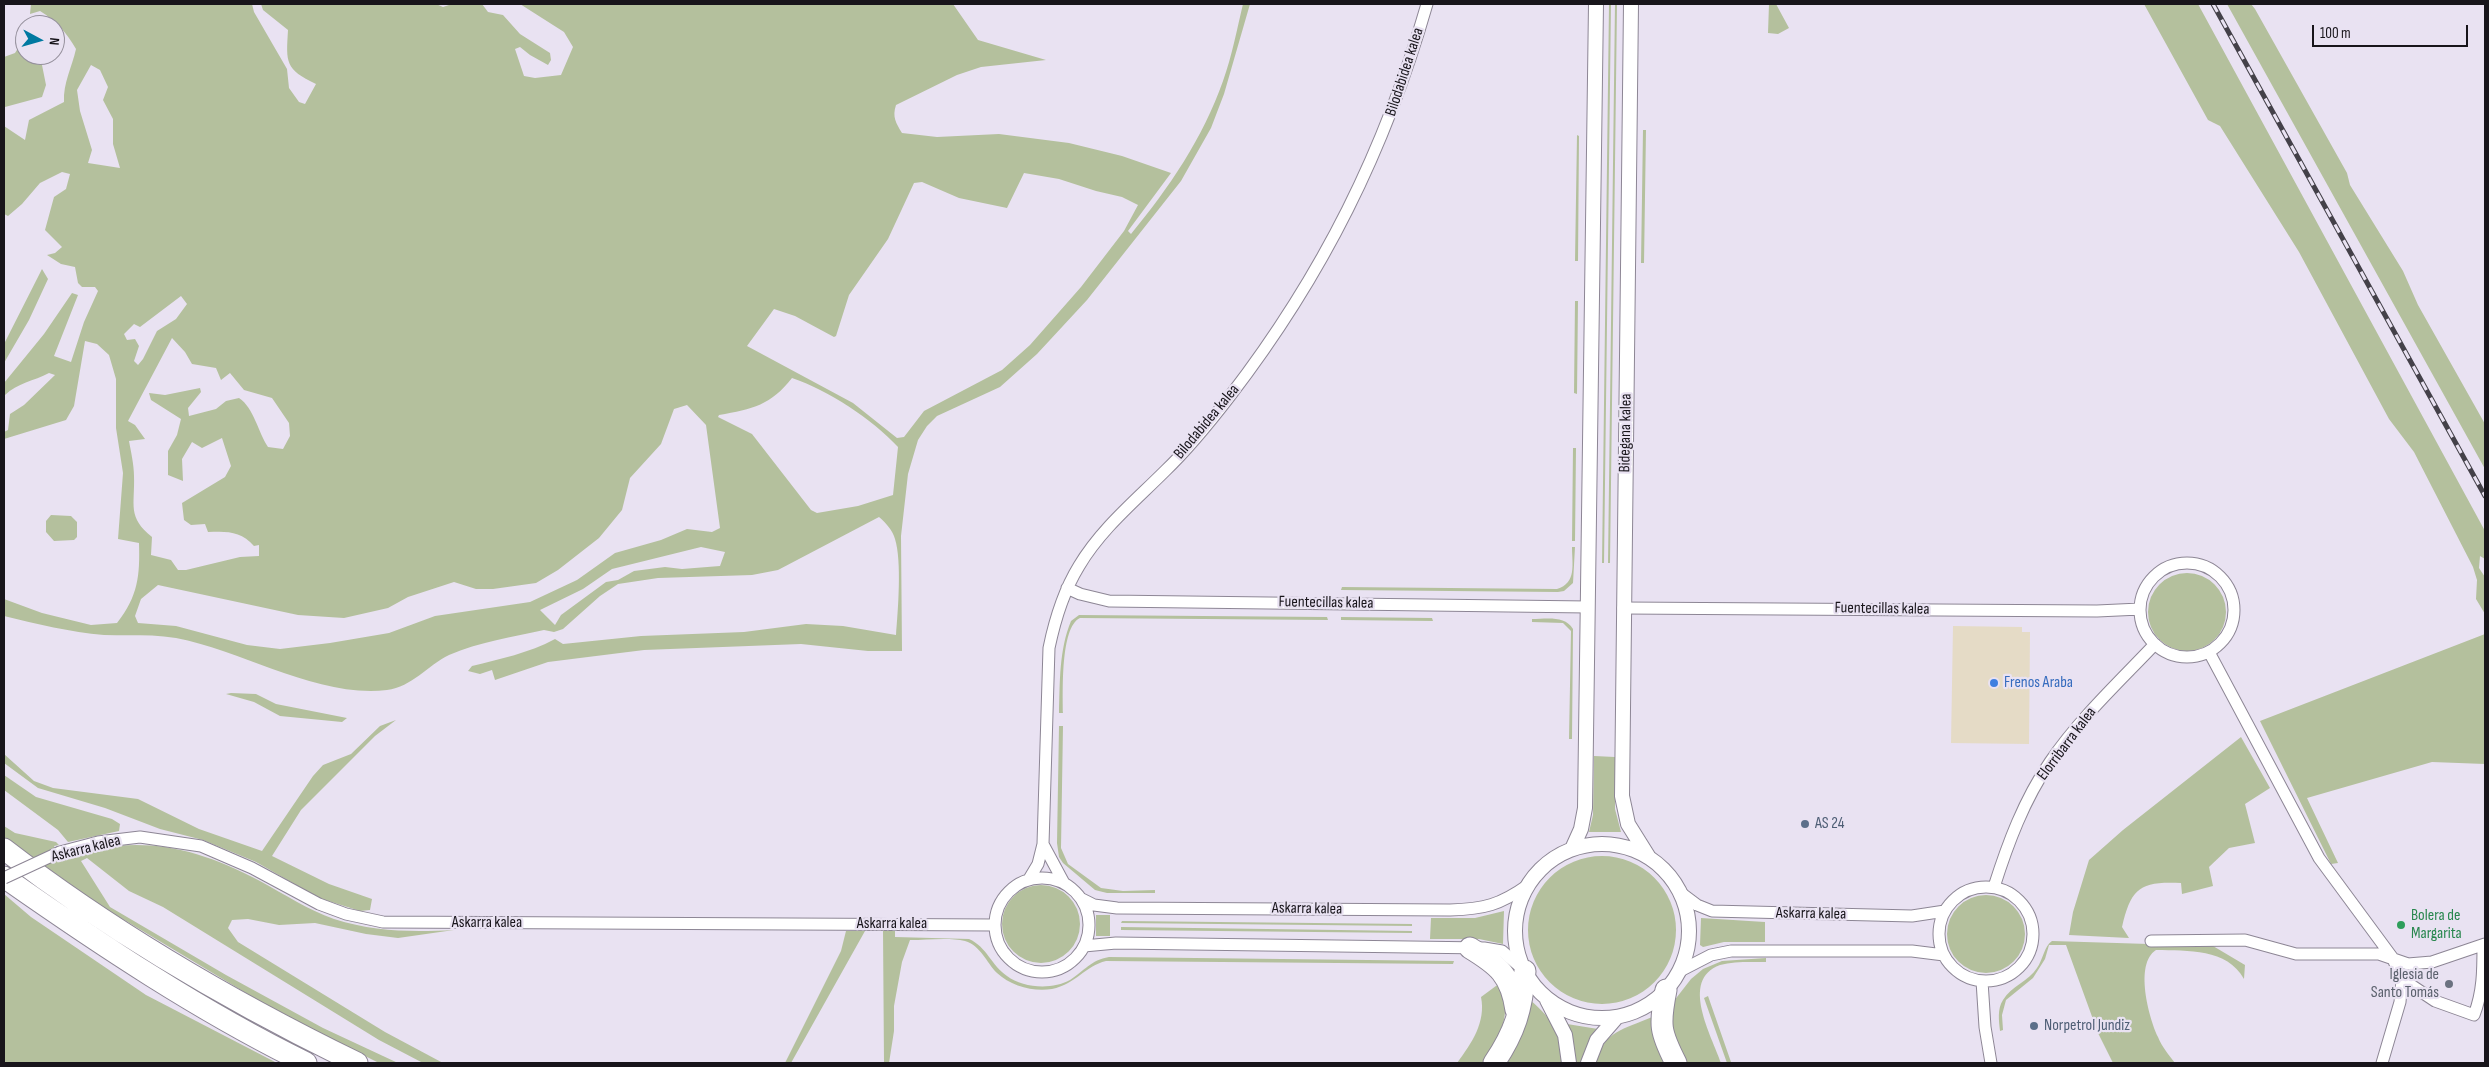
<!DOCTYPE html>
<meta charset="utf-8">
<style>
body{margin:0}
#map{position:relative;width:2489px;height:1067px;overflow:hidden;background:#e9e2f2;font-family:"Sofia Sans Condensed",sans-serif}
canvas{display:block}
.frame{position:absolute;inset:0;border:5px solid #18151b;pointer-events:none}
.north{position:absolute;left:15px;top:15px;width:50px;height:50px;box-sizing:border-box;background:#e9e2f2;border:1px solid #95909c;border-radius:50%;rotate:96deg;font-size:14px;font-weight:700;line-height:20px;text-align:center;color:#18151b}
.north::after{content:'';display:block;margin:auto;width:18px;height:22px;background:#0079a1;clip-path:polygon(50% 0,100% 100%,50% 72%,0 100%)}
.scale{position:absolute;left:2312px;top:25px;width:156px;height:22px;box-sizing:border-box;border:2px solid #18151b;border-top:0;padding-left:6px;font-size:15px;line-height:18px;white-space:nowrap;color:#18151b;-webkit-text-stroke:4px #e9e2f2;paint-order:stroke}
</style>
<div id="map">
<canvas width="2489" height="1067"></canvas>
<div class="frame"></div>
<div class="north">N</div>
<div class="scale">100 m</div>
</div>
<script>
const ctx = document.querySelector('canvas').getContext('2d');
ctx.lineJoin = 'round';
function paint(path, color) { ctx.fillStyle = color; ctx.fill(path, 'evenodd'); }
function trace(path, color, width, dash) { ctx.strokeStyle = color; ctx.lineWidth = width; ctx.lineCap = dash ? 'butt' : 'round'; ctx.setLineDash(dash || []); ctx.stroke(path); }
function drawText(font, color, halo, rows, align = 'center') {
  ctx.font = font + ' "Sofia Sans Condensed",sans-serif'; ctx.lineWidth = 4.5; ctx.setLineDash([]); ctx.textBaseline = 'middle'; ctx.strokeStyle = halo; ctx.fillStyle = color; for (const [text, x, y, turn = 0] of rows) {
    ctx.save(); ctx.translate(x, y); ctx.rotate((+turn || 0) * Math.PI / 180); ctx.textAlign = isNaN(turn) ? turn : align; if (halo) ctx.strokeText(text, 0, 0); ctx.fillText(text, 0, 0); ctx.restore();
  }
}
paint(new Path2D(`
 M 1953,626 L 2022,627 L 2022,632 L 2030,632 L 2029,744 L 1951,743 Z`), '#e5dbc6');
paint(new Path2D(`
 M 31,4 L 252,4 L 254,12 L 287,69 L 289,88 L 299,102 L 305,104 L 316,84 C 285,69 286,63 288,30 L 263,10 L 261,4 L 436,4 L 443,7 L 452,4 L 482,4 L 488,12 L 503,15 L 520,34 L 550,53 L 551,60 L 548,65 L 530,55 L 520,47 L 515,49 L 524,76 L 535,78 L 561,75 L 573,47 L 564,32 L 520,4 L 953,4 L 978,40 L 1046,60 L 981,67 L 957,75 L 896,105 C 892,117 896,123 902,133 L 937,137 L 999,134 L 1069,143 L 1122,156 L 1171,173 L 1128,231 L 1131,234 C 1169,188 1203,138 1223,81 C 1232,56 1237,29 1243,4 L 1250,4 L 1224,94 L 1211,128 L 1181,181 L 1087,300 L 1037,354 L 1000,387 L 937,416 L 927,426 L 918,440 L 908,474 L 901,536 L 902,651 L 868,651 L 801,644 L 644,650 L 548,662 L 495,680 L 492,670 L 480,674 L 468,671 L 472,666 C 500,659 529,653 555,639 L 563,644 L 641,636 L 744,632 L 806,624 L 843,626 L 896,635 C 898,611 902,561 895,539 C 893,531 886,523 879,517 L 778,570 L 752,575 L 658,578 L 618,584 L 600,596 L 563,629 L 554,632 L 544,630 C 513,637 479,642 449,655 C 428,665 412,687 387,690 C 317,698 244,651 176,638 C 152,634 128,636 104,635 C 70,632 37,624 4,616 L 4,599 L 42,613 L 91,625 L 117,623 C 138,596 140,576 139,543 L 118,539 L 123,473 L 116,428 L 116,379 L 109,355 L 97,344 L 85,341 L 74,406 L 66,420 L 4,439 L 4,432 L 8,430 L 10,414 L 24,405 L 55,375 L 49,373 C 34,381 17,383 5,395 L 4,383 L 44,334 L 72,293 L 78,295 L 54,356 L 71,362 L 84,322 L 98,291 L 95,287 L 82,287 L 78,283 L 75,267 L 61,264 L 47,255 L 55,253 L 62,247 L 45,230 L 54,197 L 66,189 L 70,174 L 62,172 L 40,183 L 22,204 L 8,216 L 4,214 L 4,126 L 25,140 L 29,120 L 64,102 C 63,83 72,67 76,49 C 67,33 56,21 40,11 L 30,14 ZM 91,65 L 100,70 L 108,87 L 103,100 L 113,119 L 113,144 L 120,168 L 88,163 L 92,150 L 80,111 L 77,90 ZM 1024,173 L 1059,179 L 1096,191 L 1122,197 L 1138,205 L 1124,231 L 1081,287 L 1030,345 L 1002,370 L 924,411 L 904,437 L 897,438 L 853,403 L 747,346 L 774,309 L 795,316 L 834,337 L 836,336 L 849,295 L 888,239 L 914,183 L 922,182 L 959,198 L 1007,208 ZM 181,296 L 187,304 L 176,319 L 157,331 L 143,359 L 138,365 L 134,361 L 139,346 L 135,339 L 127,340 L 124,334 L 134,324 L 140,327 ZM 172,338 L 185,352 L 192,364 L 216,368 L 221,380 L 230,373 L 244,390 L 272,398 L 289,423 L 290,436 L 283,449 L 268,447 C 258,432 254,408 239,398 L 226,401 L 216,409 L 189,416 L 188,408 L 201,392 L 200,388 L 165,395 L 149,393 L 151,400 L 181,419 L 177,435 L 168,451 L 168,475 L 183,481 L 182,459 L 192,442 L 202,448 L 222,438 L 231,466 L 225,477 L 182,503 L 184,520 L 191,525 L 205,524 L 208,532 C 227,531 241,531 254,546 L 259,545 L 259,556 L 240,557 L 186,570 L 178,570 L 171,560 L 151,555 L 152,537 C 127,517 135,505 134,476 C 134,465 131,452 129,441 L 145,439 L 135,425 L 128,421 ZM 792,378 C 828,390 872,419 898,447 L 893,495 L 858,506 L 817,513 L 811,510 L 752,434 L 718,417 L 719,415 C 753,409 771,405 792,378 ZM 687,405 L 706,425 L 720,528 L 712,532 L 687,529 L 661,540 L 615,553 L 577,580 L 530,602 L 435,616 L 389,633 L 330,643 L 280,649 L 247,645 L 176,626 L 138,623 L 135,616 L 141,599 L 158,585 L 298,615 L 344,618 L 388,608 L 408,597 L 454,582 L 476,589 L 493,589 L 536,583 L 558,570 L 599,538 L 622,510 L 630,478 L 661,444 L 674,409 ZM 701,547 L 725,552 L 720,566 L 682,569 L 665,567 L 634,571 L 618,580 L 606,582 L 561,615 L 555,625 L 540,610 L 583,589 L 612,569 Z
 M 1609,4 L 1611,4 L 1604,563 L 1602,563 Z
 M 1615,4 L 1617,4 L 1610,563 L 1608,563 Z
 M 1769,4 L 1776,4 L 1789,28 L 1778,34 L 1768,33 Z
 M 2144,4 L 2198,4 L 2485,531 L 2485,559 L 2480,556 L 2479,568 L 2485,577 L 2485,614 L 2476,599 L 2477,580 L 2473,567 L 2414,452 L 2389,419 L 2299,252 L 2220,126 L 2208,120 Z
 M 2227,4 L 2251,4 L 2255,9 L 2347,173 L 2350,185 L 2403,271 L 2418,305 L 2485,424 L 2485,469 Z
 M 25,37 L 25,55 L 40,55 L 46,85 L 42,97 L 5,107 L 4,57 L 15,53 Z
 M 1643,130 L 1646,130 L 1644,263 L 1641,263 Z
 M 1577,135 L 1579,136 L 1578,261 L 1575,261 Z
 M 42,269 L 48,279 L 29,320 L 4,363 L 4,344 Z
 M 1575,301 L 1578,301 L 1577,394 L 1574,393 Z
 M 1573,448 L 1576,448 L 1575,541 L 1572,541 Z
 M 51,515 L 71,516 L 77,522 L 77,537 L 74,540 L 54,541 L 46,532 L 46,521 Z
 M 1572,547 L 1575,547 L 1573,583 L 1564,591 L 1558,592 L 1341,590 L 1342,587 L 1557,589 C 1577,583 1572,564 1572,547 Z
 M2148 612a39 39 0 1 1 78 0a39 39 0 1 1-78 0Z
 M 1079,615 L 1327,617 L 1328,620 L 1080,618 C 1060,627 1063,694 1063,713 L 1059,713 C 1060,682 1059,650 1071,621 Z
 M 1341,617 L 1432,618 L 1433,621 L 1341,620 Z
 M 1532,619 C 1546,619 1565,615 1573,629 L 1572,739 L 1569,739 L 1571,631 L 1563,623 L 1532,622 Z
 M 2485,634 L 2485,764 L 2432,762 L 2307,798 L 2338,863 L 2331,864 L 2260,721 Z
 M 231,693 L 256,694 L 276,704 L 347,718 L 342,722 L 280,716 L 254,702 L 226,694 Z
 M 396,720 L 375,736 L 301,810 L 272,856 L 329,884 L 372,899 L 370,910 L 360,911 L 319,898 L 256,862 L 203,840 L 160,829 L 105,808 L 38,788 L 4,763 L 4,754 L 34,781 L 53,788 L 138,799 L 199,829 L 262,851 L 313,776 L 323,765 L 351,754 L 380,726 Z
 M 1059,726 L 1063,726 L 1061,848 L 1068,864 L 1101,888 L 1123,891 L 1155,890 L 1155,893 L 1107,893 L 1095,890 L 1063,863 L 1059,857 L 1057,843 Z
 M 2241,737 L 2270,788 L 2245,804 L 2255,843 L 2229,848 L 2209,867 L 2213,886 L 2182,894 L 2181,883 C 2140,881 2131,888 2122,927 L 2129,938 L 2069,935 L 2073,912 L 2089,860 L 2123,830 Z
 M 1594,756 L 1615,757 L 1615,809 L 1621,832 L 1589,832 L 1593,815 Z
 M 4,775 L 36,797 L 112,819 L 120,824 L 119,831 L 68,842 L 58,830 L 4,790 Z
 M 4,826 L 15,833 L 56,842 L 59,845 L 54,846 L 59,858 C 135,834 190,844 260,881 C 284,894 308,910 334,919 C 375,932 412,932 454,930 L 398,938 L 366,934 L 315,923 L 279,925 L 248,919 L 232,920 L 228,928 L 238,942 L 385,1032 L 443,1063 L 423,1063 L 379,1040 L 163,907 L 129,891 L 87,858 L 81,861 L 110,907 L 226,975 L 323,1028 L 398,1063 L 379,1063 L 281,1014 L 101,906 L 4,837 Z
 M1528 930a74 74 0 1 1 148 0a74 74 0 1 1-148 0Z
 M1002 924a39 39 0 1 1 78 0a39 39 0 1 1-78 0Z
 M 4,894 L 31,917 L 146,995 L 277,1063 L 4,1063 Z
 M1947 934a39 39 0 1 1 78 0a39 39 0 1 1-78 0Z
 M 1504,911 L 1503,944 L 1479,939 L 1430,939 L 1431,918 L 1475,918 Z
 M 1096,915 L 1110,915 L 1110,936 L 1096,936 Z
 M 1701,918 L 1765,922 L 1765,942 L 1724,942 L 1703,947 L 1700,945 Z
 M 1122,921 L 1412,924 L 1412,926 L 1121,923 Z
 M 1121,927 L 1412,931 L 1412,933 L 1121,930 Z
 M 846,931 L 865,931 L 791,1063 L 785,1063 L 841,951 Z
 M 883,931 L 895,931 L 895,937 L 969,939 C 987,947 991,965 1007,976 C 1023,988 1052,990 1070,980 C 1084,971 1091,960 1109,957 L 1454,961 L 1453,964 L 1106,961 C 1085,966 1076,984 1052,989 C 1033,992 1011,986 997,973 C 986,962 981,946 965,941 C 949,937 927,940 910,940 L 902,962 L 894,1006 L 894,1031 L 889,1063 L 884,1063 Z
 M 2052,941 L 2213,946 L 2245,965 L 2244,979 C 2227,948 2188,951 2156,950 C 2134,964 2149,1018 2158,1037 C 2162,1047 2169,1055 2175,1063 L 2113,1063 L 2098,1033 L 2066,945 L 2049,945 L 2045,959 L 2033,978 L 2006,1000 L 2002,1015 L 2003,1030 L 2000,1031 C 1999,1021 1997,1009 2003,1000 C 2011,986 2029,981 2037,968 C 2043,960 2044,946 2052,941 Z
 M 1766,958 L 1766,962 C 1752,962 1734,961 1720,965 C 1679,980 1712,1036 1721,1063 L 1685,1063 L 1669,1031 L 1670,1006 L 1691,979 L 1703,969 L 1722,961 Z
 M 1500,983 C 1513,1017 1499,1034 1486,1063 L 1457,1063 C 1472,1043 1486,1022 1481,997 Z
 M 1708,996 L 1731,1062 L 1731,1063 L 1727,1063 L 1704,998 Z
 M 1530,1000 C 1555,1021 1558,1032 1563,1063 L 1501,1063 Z
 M 1652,1017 L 1670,1063 L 1595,1063 C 1605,1030 1623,1030 1652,1017 Z
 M 1567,1024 L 1598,1029 L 1582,1063 L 1576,1063 L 1574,1045 Z`), '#b4c09d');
const minor = new Path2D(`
 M2140 610a47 47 0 1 1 94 0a47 47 0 1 1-94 0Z
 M 1067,588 L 1080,594 L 1109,601 L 1588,607
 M 1623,608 L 2097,611 L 2140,609
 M 2209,652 L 2319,858 L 2392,957 L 2402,979 L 2400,1002 L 2382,1063
 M 1043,844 L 1064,883
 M 60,852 L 98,842 L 140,837 L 201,846 L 252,868 L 319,904 L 346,914 L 383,922 L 995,925
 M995 925a47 47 0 1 1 94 0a47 47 0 1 1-94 0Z
 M 1029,879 L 1038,864 L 1043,844 L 1049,648 C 1055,619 1063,592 1079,566 C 1101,529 1135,501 1165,471 C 1189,448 1210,422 1230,396 C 1323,275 1385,150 1427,4
 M 1994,887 C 2008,843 2024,800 2050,762 C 2080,718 2119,682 2155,644
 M1939 934a47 47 0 1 1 94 0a47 47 0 1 1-94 0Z
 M 1681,893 L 1697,905 L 1712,911 L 1912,916 L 1945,911
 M 1082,899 L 1094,905 L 1117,908 L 1450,910 C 1484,909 1500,905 1528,885
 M 2151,941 L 2245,940 L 2296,954 L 2379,954 L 2408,964 L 2432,962 L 2485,944
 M 1084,946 L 1116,943 L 1484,948 L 1502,951 L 1525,971
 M 1680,971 L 1711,955 L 1731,951 L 1912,951 L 1944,955
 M 2402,979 L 2435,1001 L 2474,1015 C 2483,992 2483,970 2483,945
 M 1982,981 L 1985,1027 L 1991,1063`);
const tertiary = new Path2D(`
 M 1631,4 L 1622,796 L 1628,824 L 1648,856
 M1515 931a87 87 0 1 1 174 0a87 87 0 1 1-174 0Z
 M 1572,849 L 1581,829 L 1585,808 L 1596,4
 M 1547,1000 L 1565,1035 L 1569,1063
 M 1588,1063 L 1597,1040 L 1617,1017`);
const motorway = new Path2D(`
 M 4,849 C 113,933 234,1003 357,1063
 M 4,877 C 101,945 200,1011 306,1063
 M 1470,948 C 1498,965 1511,975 1516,1010
 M 1666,990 C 1659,1025 1660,1032 1676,1063
 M 1494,1063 C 1515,1032 1522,1009 1525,971`);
trace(minor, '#8d8695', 13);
trace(tertiary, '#8d8695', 16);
trace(motorway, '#8d8695', 23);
trace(minor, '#fff', 11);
trace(tertiary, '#fff', 14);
trace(motorway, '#fff', 21);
const rail = new Path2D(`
 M 2213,4 L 2485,496`);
trace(rail, '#444149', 5);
trace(rail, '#e9e2f2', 3, [9]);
const minorBridge = new Path2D(`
 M 4,878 L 60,852`);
trace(minorBridge, '#8d8695', 13, []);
trace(minorBridge, '#fff', 11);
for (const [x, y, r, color] of [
 [1994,683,5,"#3f7fe0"],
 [1805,824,5,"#5c6f8a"],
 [2401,925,5,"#2e9e5b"],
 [2449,984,5,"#6b7280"],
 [2034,1026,5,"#5c6f8a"]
]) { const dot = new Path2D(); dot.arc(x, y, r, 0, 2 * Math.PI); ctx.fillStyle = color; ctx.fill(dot); trace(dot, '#e9e2f2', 2); }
drawText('16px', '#18151b', '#e9e2f2', [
 ["Bilodabidea kalea",1405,72,-72],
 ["Bilodabidea kalea",1207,422,-50],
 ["Bidegana kalea",1626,433,-89],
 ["Fuentecillas kalea",1326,603,1],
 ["Fuentecillas kalea",1882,609,1],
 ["Elorribarra kalea",2067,744,-53],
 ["Askarra kalea",86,849,-14],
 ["Askarra kalea",1307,909,1],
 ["Askarra kalea",1811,914,1],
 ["Askarra kalea",487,923],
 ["Askarra kalea",892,924]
]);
drawText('16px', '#366cbe', '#e9e2f2', [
 ["Frenos Araba",2004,683]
], 'left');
drawText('16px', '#4e5e75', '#e9e2f2', [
 ["AS 24",1815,824],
 ["Norpetrol Jundiz",2044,1026]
], 'left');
drawText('16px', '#27864d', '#e9e2f2', [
 ["Bolera de",2411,916],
 ["Margarita",2411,934]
], 'left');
drawText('16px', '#5b616d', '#e9e2f2', [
 ["Iglesia de",2439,975],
 ["Santo Tomás",2439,993]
], 'right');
</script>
